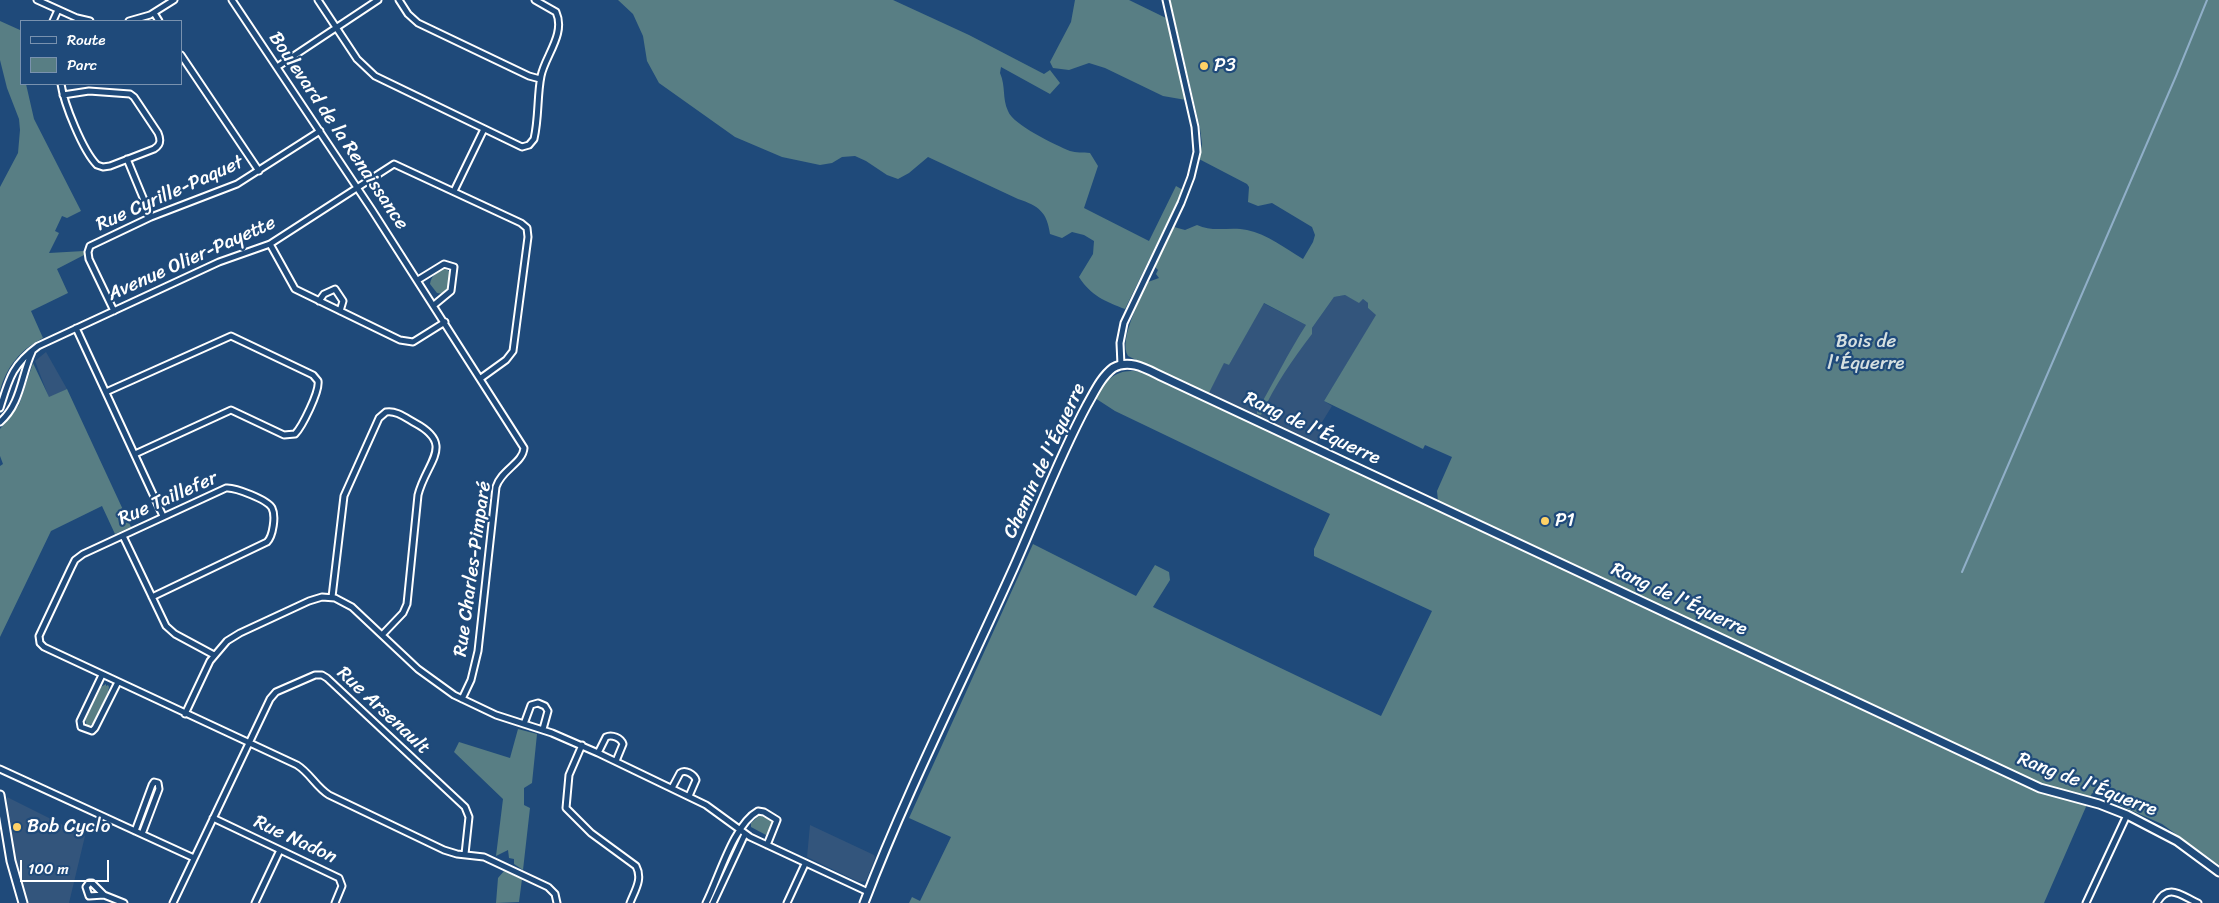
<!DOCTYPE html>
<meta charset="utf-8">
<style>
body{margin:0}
#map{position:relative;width:2219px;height:903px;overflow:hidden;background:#1f4a7a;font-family:Sriracha,sans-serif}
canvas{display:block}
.legend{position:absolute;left:20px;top:20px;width:162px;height:65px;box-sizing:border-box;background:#1f4a7a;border:1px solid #7992af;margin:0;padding:6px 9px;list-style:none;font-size:15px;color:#fff}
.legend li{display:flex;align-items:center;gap:10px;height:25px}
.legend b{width:25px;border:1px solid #7992af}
.scale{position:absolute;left:20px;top:860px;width:89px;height:22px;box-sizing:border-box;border:2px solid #fff;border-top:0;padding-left:6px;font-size:15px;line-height:18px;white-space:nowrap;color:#fff;-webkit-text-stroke:4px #1f4a7a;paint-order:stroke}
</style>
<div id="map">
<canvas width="2219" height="903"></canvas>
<ul class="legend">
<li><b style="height:6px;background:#1f4a7a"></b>Route</li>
<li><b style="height:14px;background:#587e84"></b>Parc</li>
</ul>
<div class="scale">100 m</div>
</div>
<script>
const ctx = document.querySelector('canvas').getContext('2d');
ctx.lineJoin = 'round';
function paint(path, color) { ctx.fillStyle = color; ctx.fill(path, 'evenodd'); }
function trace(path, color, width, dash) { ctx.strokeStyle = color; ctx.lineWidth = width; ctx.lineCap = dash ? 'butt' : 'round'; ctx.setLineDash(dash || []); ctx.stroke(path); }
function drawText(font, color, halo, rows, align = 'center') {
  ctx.font = font + ' Sriracha,sans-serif'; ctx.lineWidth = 4.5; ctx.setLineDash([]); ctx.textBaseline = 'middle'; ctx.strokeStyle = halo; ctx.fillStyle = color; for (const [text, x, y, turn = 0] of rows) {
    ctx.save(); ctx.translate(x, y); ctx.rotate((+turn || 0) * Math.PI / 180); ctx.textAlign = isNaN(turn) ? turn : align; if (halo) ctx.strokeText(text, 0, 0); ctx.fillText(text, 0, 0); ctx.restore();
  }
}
paint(new Path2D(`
 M 1345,295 L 1359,302 L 1363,299 L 1368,303 L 1368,308 L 1377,315 L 1324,401 L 1332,406 L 1319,427 L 1322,429 L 1316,445 L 1208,395 L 1224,362 L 1229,365 L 1263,303 L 1312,328 L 1334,297 Z
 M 46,352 L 67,389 L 49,398 L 35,361 Z
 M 7,797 L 85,836 L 69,903 L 28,903 L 22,891 L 8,833 Z
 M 810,825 L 874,855 L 875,858 L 866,881 L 859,882 L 807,857 Z`), '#33557c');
paint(new Path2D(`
 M 618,0 L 893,0 L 969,35 L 1044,74 L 1050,70 L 1060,83 L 1050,94 L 1001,67 L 1000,73 C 1006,87 1002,98 1008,111 C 1013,125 1056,145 1070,151 C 1076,153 1083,152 1090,153 L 1098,166 L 1084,208 L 1149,241 L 1176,186 L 1183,190 L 1125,309 C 1106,302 1090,295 1079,277 L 1093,254 L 1094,241 L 1084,235 L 1072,232 L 1062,238 L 1050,234 C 1047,212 1039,206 1018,199 L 928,157 L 909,173 L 898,179 L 887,175 L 866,161 L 855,156 L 842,157 L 832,163 L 820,165 L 782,157 L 735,137 L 659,83 L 647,61 L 643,36 L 633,14 Z
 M 1075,0 L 1129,0 L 1166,18 L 1186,100 L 1163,96 L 1105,68 L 1089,63 L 1069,70 L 1053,68 L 1050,62 L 1071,22 Z
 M 1170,0 L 2219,0 L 2219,865 L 2162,824 L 2092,793 L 2044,903 L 909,903 L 912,897 L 920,901 L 951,837 L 909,818 L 1033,544 L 1136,596 L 1155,565 L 1169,572 L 1170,580 L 1153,607 L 1381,716 L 1432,611 L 1314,556 L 1314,549 L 1330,514 L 1115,411 L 1095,398 C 1106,378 1120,366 1144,373 L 1582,577 L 1590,573 L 1438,501 L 1437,491 L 1452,457 L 1425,445 L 1423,449 L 1324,401 L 1376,315 L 1368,308 L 1368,303 L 1363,299 L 1359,303 L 1345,295 L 1334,297 L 1312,328 L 1312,334 C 1292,360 1275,385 1261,415 L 1257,414 L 1257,411 C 1274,382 1288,353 1306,325 L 1264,303 L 1229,365 L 1224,363 L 1208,395 L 1128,356 C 1118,340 1141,298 1148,282 L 1159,278 L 1156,274 L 1158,270 L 1155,267 L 1174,227 L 1185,230 L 1197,225 C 1214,233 1230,226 1247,230 C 1267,234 1286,249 1303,259 L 1313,242 L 1315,235 L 1312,227 L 1272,203 L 1258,206 L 1248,202 L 1249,187 L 1247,184 L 1199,159 L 1202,144 L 1200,128 Z
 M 0,21 L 20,30 L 21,84 L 26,84 L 34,119 L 81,211 L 67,218 L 62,216 L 55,231 L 59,233 L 49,253 L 84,251 L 84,255 L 57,269 L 68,293 L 31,311 L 43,338 C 21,349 6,367 0,391 L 0,187 L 18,153 L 20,130 L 19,119 L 7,88 L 0,60 Z
 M 445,268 L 450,272 L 448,289 L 444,294 L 437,293 L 430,284 C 431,275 438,272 445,268 Z
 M 33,363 L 49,397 L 67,389 L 131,527 L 115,534 L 102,506 L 51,531 L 0,637 L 0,466 L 3,464 L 0,456 L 0,429 L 19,405 Z
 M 106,684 L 106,686 L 108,685 L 109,687 L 108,692 L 93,724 L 87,726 L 85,720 L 101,687 Z
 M 518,729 L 537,734 L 532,783 L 524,788 L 524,805 L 530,808 L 523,870 L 514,864 L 514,859 L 509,858 L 508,850 L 496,856 L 503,799 L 454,752 L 459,742 L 510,758 Z
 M 760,815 L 770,819 L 772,823 L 766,835 L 751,827 L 751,823 Z
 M 504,871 L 522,879 L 519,902 L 496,903 L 498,878 Z`), '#587e84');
trace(new Path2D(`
 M 1962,572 L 2176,76 L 2207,0`), '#90afc8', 2);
const street = new Path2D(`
 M 37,0 L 77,18 L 90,21
 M 232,0 L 372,210 L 524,448 C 523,463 501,470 496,487 L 478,651 L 471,680 L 462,699
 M 318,0 L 357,59 L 375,76 L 522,147 L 529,145 L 534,139 C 539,118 537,96 541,76 C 545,56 566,34 556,12 L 535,0
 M 399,0 L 408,14 L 418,23 L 529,76 L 540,79
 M 154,13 L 159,21
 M 53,21 L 58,10
 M 129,21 L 150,15 L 174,0
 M 181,55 L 259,171
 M 277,67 L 378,0
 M 61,84 C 64,104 83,151 97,165 L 103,167 L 110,166 L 154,149 C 161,145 161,140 158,133 L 134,97 L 130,94 L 89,91 L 63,95
 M 127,159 L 151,217
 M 454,191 L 484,129
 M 270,244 L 295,289 L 400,340 L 413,342 L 445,322
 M 418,280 L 444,264 L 454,267 L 451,291 L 434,305
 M 319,301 L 324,294 L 335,289 L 343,301 L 340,311
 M 114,311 L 89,259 L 88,252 L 90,246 L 151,217 L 237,184 L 320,131
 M 76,328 L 163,516
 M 1121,365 L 1120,343 L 1124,323 L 1181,203 L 1191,177 L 1197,152 L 1195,127 L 1166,0
 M 106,392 L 231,336 L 313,375 L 318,381 C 320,391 302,427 295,434 L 284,435 L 231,410 L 135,454
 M 0,408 C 9,379 12,365 38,346 L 219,262 L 270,244 L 394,164 L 521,223 L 527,228 L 528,237 L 513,351 L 506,360 L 481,378
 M 0,422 C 21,404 21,376 32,352
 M 123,536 L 166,626 L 175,634 L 214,655
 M 152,597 L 267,542 C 273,536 276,516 272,508 C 268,500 235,487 226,488 L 83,554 L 75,560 L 71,568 L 39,636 L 40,643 L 44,647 L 297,765 C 310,773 316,787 329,795 L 444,850 L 457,854 L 484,857 L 548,887 L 555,894 L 557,903
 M 332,597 L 344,496 L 379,418 L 386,412 C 396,410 406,418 415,423 C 456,445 426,462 418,495 L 407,604 L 403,613 L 382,635
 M 102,675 L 80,721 L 81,727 L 92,731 L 95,728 L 118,682
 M 185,714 L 210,661 L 227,641 L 240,633 L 309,601 L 322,597 L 335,598 L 352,607 L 418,669 L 454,695 L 496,715 L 552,733 L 598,753 L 706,805 L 750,837 L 868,892
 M 524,724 L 531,705 L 538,703 L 545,706 L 548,711 L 543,729
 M 582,745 L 569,775 L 566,808 L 591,833 L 636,866 C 643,879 635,890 630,903
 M 598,753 L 606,737 C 612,734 621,738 623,744 L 616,761
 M 0,769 L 194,858
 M 672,788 L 680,773 C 685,769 694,774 696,780 L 689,796
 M 213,818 L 339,878 L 342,886 L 335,903
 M 135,831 L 152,785 L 154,782 L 158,783 L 159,789 L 142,834
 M 104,895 L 89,896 L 86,887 L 89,883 L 92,883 L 104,895 L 124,903
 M 173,903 L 270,699 L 276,692 L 315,675 L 322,675 L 327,678 L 465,807 L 469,817 L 465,854
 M 255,903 L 280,850
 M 706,903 C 719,878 733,825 758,811 L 764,812 L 777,820 L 767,845
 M 713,903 L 745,834
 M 787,903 L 805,864
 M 2086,903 L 2127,815
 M 2157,903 C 2168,882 2182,896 2198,903`);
const secondary = new Path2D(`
 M 0,795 L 11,861 L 23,903
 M 864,903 C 908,788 964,679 1014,567 C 1038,513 1059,457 1087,405 C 1094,393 1101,377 1113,368 C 1130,358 1148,370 1163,377 L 2040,788 L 2099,804 L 2127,815 L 2177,841 L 2219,872`);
trace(street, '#fff', 9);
trace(secondary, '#fff', 11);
trace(street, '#1f4a7a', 5);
trace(secondary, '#1f4a7a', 7);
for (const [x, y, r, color] of [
 [1204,66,5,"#ffd166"],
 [1545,521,5,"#ffd166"],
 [17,827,5,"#ffd166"]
]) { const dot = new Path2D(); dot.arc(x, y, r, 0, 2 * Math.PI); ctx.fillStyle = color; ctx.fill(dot); trace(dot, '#1f4a7a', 2); }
drawText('19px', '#fff', '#1f4a7a', [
 ["P3",1214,66],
 ["P1",1555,521],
 ["Bob Cyclo",27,827]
], 'left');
drawText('19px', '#fff', '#1f4a7a', [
 ["Boulevard de la Renaissance",338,131,56],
 ["Rue Cyrille-Paquet",170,194,-24],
 ["Avenue Olier-Payette",192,259,-24],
 ["Rang de l'Équerre",1312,429,25],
 ["Chemin de l'Équerre",1045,461,-65],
 ["Rue Taillefer",168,499,-24],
 ["Rue Charles-Pimparé",473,569,-82],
 ["Rang de l'Équerre",1679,600,25],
 ["Rue Arsenault",383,711,43],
 ["Rang de l'Équerre",2087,785,21],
 ["Rue Nadon",295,840,25]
]);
drawText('19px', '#d5dfe0', '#1f4a7a', [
 ["Bois de",1866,342],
 ["l'Équerre",1866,364]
]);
</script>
